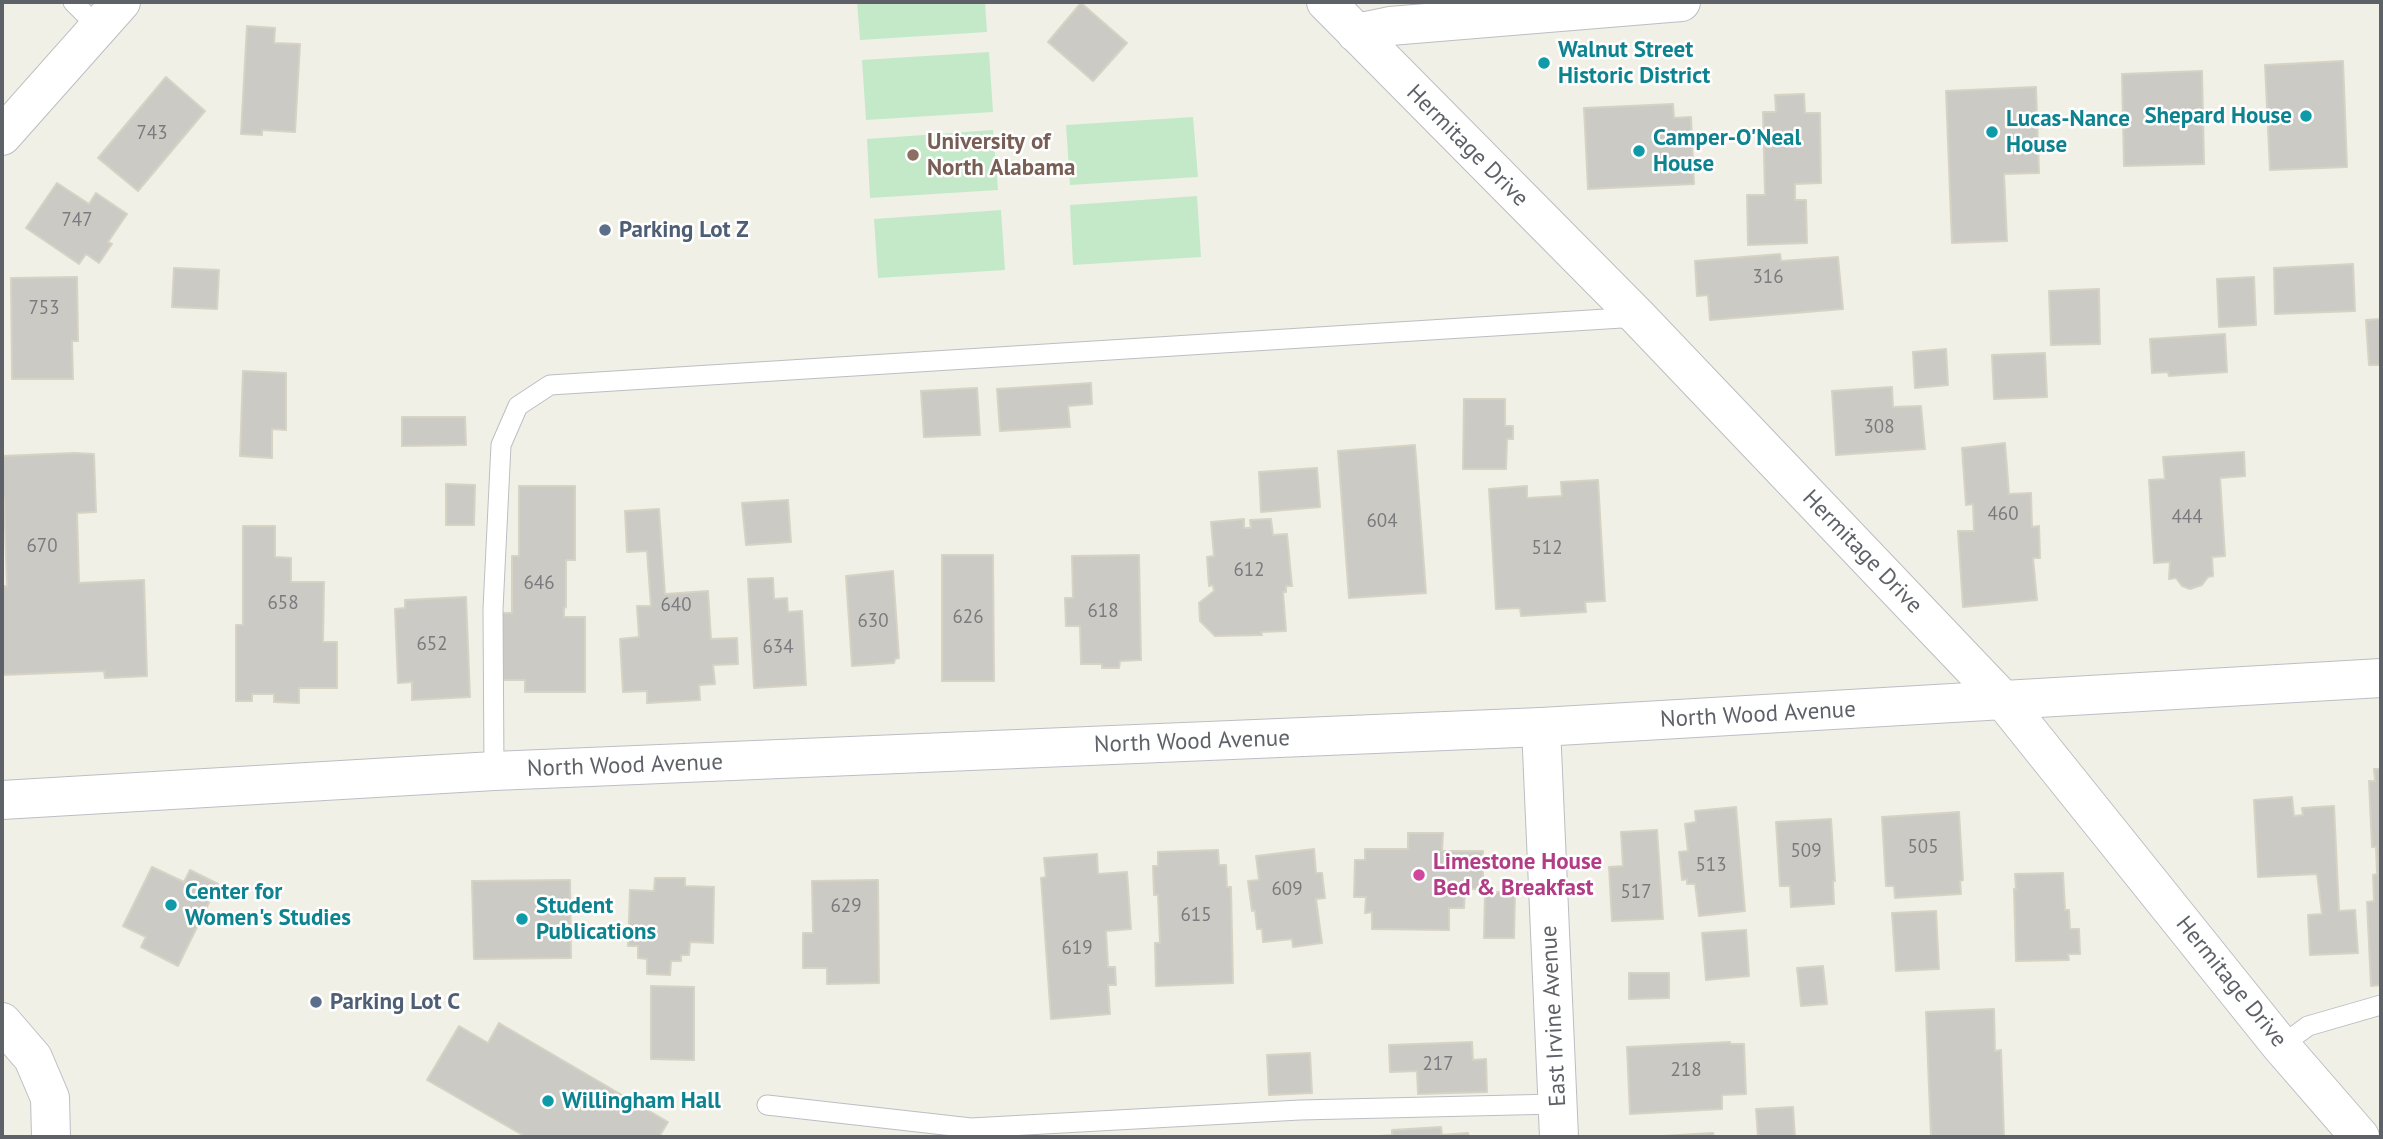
<!DOCTYPE html>
<style>
body{margin:0}
#map{position:relative;width:2383px;height:1139px;overflow:hidden;background:#f1f0e7;font-family:"PT Sans",sans-serif}
canvas{display:block}
.frame{position:absolute;inset:0;border:4px solid #5e6168;pointer-events:none}
</style>
<div id="map">
<canvas width="2383" height="1139"></canvas>
<div class="frame"></div>
</div>
<script>
const ctx = document.querySelector('canvas').getContext('2d');
ctx.lineJoin = 'round';
function paint(path, color) { ctx.fillStyle = color; ctx.fill(path, 'evenodd'); }
function trace(path, color, width, dash) { ctx.strokeStyle = color; ctx.lineWidth = width; ctx.lineCap = dash ? 'butt' : 'round'; ctx.setLineDash(dash || []); ctx.stroke(path); }
function drawText(font, color, halo, rows, align = 'center') {
  ctx.font = font + ' "PT Sans",sans-serif'; ctx.lineWidth = 5; ctx.setLineDash([]); ctx.textBaseline = 'middle'; ctx.strokeStyle = halo; ctx.fillStyle = color; for (const [text, x, y, turn = 0] of rows) {
    ctx.save(); ctx.translate(x, y); ctx.rotate((+turn || 0) * Math.PI / 180); ctx.textAlign = isNaN(turn) ? turn : align; if (halo) ctx.strokeText(text, 0, 0); ctx.fillText(text, 0, 0); ctx.restore();
  }
}
paint(new Path2D(`
 M 857,2 L 985,2 L 987,32 L 860,40 Z
 M 989,52 L 993,112 L 866,120 L 862,60 Z
 M 1193,117 L 1198,177 L 1070,185 L 1066,125 Z
 M 993,130 L 998,190 L 870,198 L 867,139 Z
 M 1197,196 L 1201,257 L 1073,265 L 1070,205 Z
 M 1001,210 L 1005,270 L 878,278 L 874,219 Z`), '#c3e9c8');
const building = new Path2D(`
 M 1081,3 L 1127,43 L 1093,81 L 1048,42 Z
 M 247,26 L 275,28 L 274,43 L 300,44 L 295,132 L 262,130 L 262,135 L 241,134 Z
 M 2343,61 L 2347,167 L 2270,170 L 2265,65 Z
 M 2202,71 L 2204,164 L 2124,166 L 2122,74 Z
 M 166,77 L 205,111 L 138,191 L 98,158 Z
 M 2036,87 L 2039,173 L 2004,174 L 2007,241 L 1952,243 L 1946,91 Z
 M 1804,94 L 1805,113 L 1820,113 L 1821,183 L 1795,184 L 1795,200 L 1806,200 L 1807,243 L 1748,245 L 1747,195 L 1765,195 L 1763,112 L 1776,112 L 1775,95 Z
 M 1673,104 L 1674,118 L 1691,117 L 1694,184 L 1588,189 L 1584,108 Z
 M 57,183 L 89,204 L 96,193 L 127,214 L 108,242 L 112,244 L 99,263 L 86,254 L 79,264 L 26,228 Z
 M 1780,254 L 1781,261 L 1838,257 L 1843,309 L 1710,320 L 1708,295 L 1697,296 L 1695,261 Z
 M 2353,264 L 2355,311 L 2275,314 L 2274,268 Z
 M 174,268 L 219,270 L 217,309 L 172,307 Z
 M 77,277 L 78,341 L 72,341 L 73,379 L 12,379 L 11,278 Z
 M 2254,277 L 2256,325 L 2219,327 L 2217,279 Z
 M 2099,289 L 2100,344 L 2051,345 L 2049,291 Z
 M 2381,319 L 2381,365 L 2369,365 L 2366,320 Z
 M 2225,334 L 2227,372 L 2169,376 L 2168,372 L 2152,373 L 2150,339 Z
 M 1946,349 L 1948,385 L 1915,388 L 1913,352 Z
 M 2045,353 L 2047,397 L 1994,399 L 1992,355 Z
 M 243,371 L 286,373 L 286,430 L 272,429 L 272,458 L 240,456 Z
 M 1091,383 L 1092,404 L 1068,406 L 1070,427 L 1000,431 L 997,389 Z
 M 1892,387 L 1893,407 L 1921,406 L 1925,449 L 1836,455 L 1832,391 Z
 M 977,388 L 980,435 L 924,437 L 921,391 Z
 M 1464,399 L 1505,399 L 1505,426 L 1513,426 L 1513,439 L 1507,439 L 1506,469 L 1463,469 Z
 M 402,417 L 465,417 L 466,445 L 402,446 Z
 M 2005,443 L 2009,494 L 2031,493 L 2032,527 L 2039,526 L 2040,558 L 2033,558 L 2037,600 L 1963,607 L 1958,531 L 1974,531 L 1973,504 L 1966,505 L 1962,448 Z
 M 1415,445 L 1426,593 L 1349,598 L 1338,451 Z
 M 2244,452 L 2245,476 L 2220,478 L 2225,556 L 2212,557 L 2213,576 L 2208,577 L 2202,585 L 2190,589 L 2182,586 L 2176,578 L 2169,579 L 2170,562 L 2154,563 L 2149,480 L 2165,479 L 2163,457 Z
 M 74,453 L 94,454 L 96,512 L 77,513 L 79,583 L 144,580 L 147,676 L 105,678 L 104,671 L 2,675 L 2,586 L 7,586 L 4,498 L 2,498 L 2,456 Z
 M 1317,468 L 1320,507 L 1261,512 L 1259,472 Z
 M 1598,480 L 1605,601 L 1585,602 L 1586,612 L 1521,616 L 1520,608 L 1496,609 L 1489,489 L 1527,486 L 1527,498 L 1562,496 L 1561,482 Z
 M 446,484 L 475,485 L 474,525 L 446,525 Z
 M 519,486 L 575,486 L 575,560 L 566,560 L 566,607 L 564,608 L 564,617 L 585,617 L 585,692 L 525,692 L 525,680 L 501,680 L 501,613 L 512,613 L 512,556 L 519,556 Z
 M 788,500 L 791,542 L 746,545 L 742,503 Z
 M 659,509 L 665,594 L 708,591 L 711,639 L 737,638 L 738,664 L 713,665 L 715,684 L 699,685 L 700,700 L 647,703 L 647,691 L 623,692 L 620,639 L 639,637 L 637,606 L 651,606 L 647,551 L 627,552 L 625,511 Z
 M 1244,519 L 1244,528 L 1251,528 L 1250,520 L 1271,519 L 1273,535 L 1287,534 L 1292,586 L 1286,586 L 1286,592 L 1283,592 L 1286,631 L 1261,632 L 1262,635 L 1215,636 L 1200,621 L 1199,603 L 1214,591 L 1213,585 L 1209,586 L 1207,557 L 1214,556 L 1211,522 Z
 M 243,526 L 275,526 L 275,557 L 291,558 L 291,582 L 324,582 L 323,642 L 337,642 L 337,688 L 299,688 L 299,703 L 274,702 L 274,694 L 252,694 L 252,701 L 236,701 L 236,625 L 243,625 Z
 M 942,555 L 993,555 L 994,681 L 942,681 Z
 M 1139,555 L 1141,660 L 1120,661 L 1119,668 L 1102,668 L 1102,664 L 1081,664 L 1080,626 L 1066,626 L 1065,598 L 1073,598 L 1072,556 Z
 M 893,571 L 899,658 L 895,659 L 894,663 L 852,666 L 846,576 Z
 M 773,578 L 774,599 L 787,598 L 788,612 L 802,611 L 806,685 L 754,688 L 748,579 Z
 M 466,597 L 470,697 L 412,700 L 412,682 L 398,683 L 395,609 L 405,608 L 405,600 Z
 M 2374,769 L 2381,769 L 2381,985 L 2371,986 L 2367,902 L 2374,901 L 2373,875 L 2377,874 L 2376,847 L 2372,847 L 2369,781 L 2375,781 Z
 M 2292,797 L 2294,816 L 2303,815 L 2302,808 L 2334,806 L 2339,911 L 2355,910 L 2358,953 L 2310,955 L 2308,915 L 2322,914 L 2317,874 L 2258,877 L 2254,800 Z
 M 1736,807 L 1745,911 L 1699,916 L 1695,884 L 1687,884 L 1687,879 L 1682,880 L 1679,852 L 1688,851 L 1685,824 L 1696,822 L 1695,811 Z
 M 1959,812 L 1963,880 L 1960,881 L 1961,894 L 1895,898 L 1894,886 L 1886,886 L 1882,817 Z
 M 1831,819 L 1835,881 L 1833,881 L 1834,904 L 1791,907 L 1790,886 L 1780,886 L 1776,822 Z
 M 1657,830 L 1663,919 L 1612,921 L 1609,867 L 1623,866 L 1621,832 Z
 M 1408,833 L 1443,833 L 1442,851 L 1483,851 L 1483,889 L 1465,889 L 1464,908 L 1449,908 L 1449,930 L 1372,929 L 1372,912 L 1365,913 L 1366,897 L 1354,897 L 1355,860 L 1365,860 L 1365,849 L 1408,849 Z
 M 1314,849 L 1316,873 L 1322,873 L 1325,898 L 1316,899 L 1322,943 L 1293,947 L 1292,939 L 1263,942 L 1262,929 L 1257,929 L 1255,910 L 1252,911 L 1248,881 L 1259,880 L 1256,856 Z
 M 1218,850 L 1219,865 L 1226,865 L 1227,887 L 1231,887 L 1233,983 L 1156,986 L 1155,943 L 1160,943 L 1158,895 L 1154,895 L 1153,866 L 1158,866 L 1158,852 Z
 M 1097,854 L 1098,874 L 1127,872 L 1131,929 L 1106,931 L 1108,967 L 1115,967 L 1116,985 L 1108,985 L 1110,1014 L 1051,1019 L 1041,878 L 1046,877 L 1044,858 Z
 M 152,867 L 184,882 L 190,870 L 218,884 L 178,966 L 141,947 L 146,937 L 123,926 Z
 M 2063,873 L 2065,910 L 2069,910 L 2070,929 L 2079,929 L 2080,954 L 2068,954 L 2069,960 L 2016,961 L 2014,889 L 2016,889 L 2015,874 Z
 M 655,878 L 685,878 L 685,886 L 714,887 L 713,943 L 690,942 L 689,955 L 681,955 L 681,961 L 671,961 L 670,975 L 647,974 L 647,959 L 638,958 L 638,946 L 628,946 L 630,890 L 654,891 Z
 M 570,880 L 571,958 L 474,959 L 472,881 Z
 M 878,880 L 879,983 L 827,984 L 827,968 L 803,968 L 803,933 L 813,933 L 812,881 Z
 M 1485,892 L 1515,892 L 1514,938 L 1484,938 Z
 M 1936,911 L 1939,969 L 1896,971 L 1892,913 Z
 M 1746,930 L 1749,976 L 1706,980 L 1702,933 Z
 M 1823,966 L 1827,1004 L 1801,1006 L 1797,968 Z
 M 1629,973 L 1669,973 L 1669,998 L 1629,999 Z
 M 651,986 L 694,987 L 694,1060 L 651,1059 Z
 M 1994,1009 L 1995,1051 L 2001,1050 L 2004,1137 L 1931,1137 L 1926,1012 Z
 M 499,1023 L 668,1122 L 659,1137 L 526,1137 L 427,1080 L 459,1026 L 488,1043 Z
 M 1472,1042 L 1473,1060 L 1486,1059 L 1487,1092 L 1418,1094 L 1417,1071 L 1390,1072 L 1389,1045 Z
 M 1730,1042 L 1730,1044 L 1744,1044 L 1746,1094 L 1722,1095 L 1722,1109 L 1630,1114 L 1627,1047 Z
 M 1310,1053 L 1312,1093 L 1269,1095 L 1267,1055 Z
 M 1793,1107 L 1795,1137 L 1758,1137 L 1756,1109 Z
 M 1441,1127 L 1442,1135 L 1468,1133 L 1469,1137 L 1366,1137 L 1392,1135 L 1392,1130 Z
 M 1713,1133 L 1714,1137 L 1645,1137 Z`);
paint(building, '#cccac4');
trace(building, '#d6d3c5', 2);
const service = new Path2D(`
 M 73,2 L 98,27
 M 494,771 L 493,609 L 501,445 L 518,406 L 550,385 L 1638,317
 M 2281,1046 L 2308,1026 L 2381,1005
 M 767,1105 L 971,1128 L 1300,1110 L 1557,1104`);
const minor = new Path2D(`
 M 2,136 L 121,2
 M 2,1022 L 33,1058 L 50,1098 L 51,1137`);
const tertiary = new Path2D(`
 M 1326,2 L 1638,317 L 2004,701 L 2281,1046 L 2360,1137
 M 1356,33 L 1390,26 L 1681,2
 M 1541,727 L 1559,1137`);
const secondary = new Path2D(`
 M 2,800 L 494,771 L 1541,727 L 2381,678`);
trace(service, '#bbbec3', 21);
trace(minor, '#bbbec3', 40);
trace(tertiary, '#bbbec3', 40);
trace(secondary, '#bcbec5', 40);
trace(service, '#fff', 19);
trace(minor, '#fff', 38);
trace(tertiary, '#fff', 38);
trace(secondary, '#fff', 38);
for (const [x, y, r, color] of [
 [1544,63,7,"#0f9aa8"],
 [2306,116,7,"#0f9aa8"],
 [1992,132,7,"#0f9aa8"],
 [1639,151,7,"#0f9aa8"],
 [913,155,7,"#8d6e63"],
 [605,230,7,"#5c6f8a"],
 [1419,875,7,"#d1479c"],
 [171,905,7,"#0f9aa8"],
 [522,919,7,"#0f9aa8"],
 [316,1002,7,"#5c6f8a"],
 [548,1101,7,"#0f9aa8"]
]) { const dot = new Path2D(); dot.arc(x, y, r, 0, 2 * Math.PI); ctx.fillStyle = color; ctx.fill(dot); trace(dot, '#fff', 2.5); }
drawText('19px', '#7a7b7f', null, [
 ["743",152,134],
 ["747",77,221],
 ["316",1768,278],
 ["753",44,309],
 ["308",1879,428],
 ["460",2003,515],
 ["444",2187,518],
 ["604",1382,522],
 ["670",42,547],
 ["512",1547,549],
 ["612",1249,571],
 ["646",539,584],
 ["658",283,604],
 ["640",676,606],
 ["618",1103,612],
 ["626",968,618],
 ["630",873,622],
 ["652",432,645],
 ["634",778,648],
 ["505",1923,848],
 ["509",1806,852],
 ["513",1711,866],
 ["609",1287,890],
 ["517",1636,893],
 ["629",846,907],
 ["615",1196,916],
 ["619",1077,949],
 ["217",1438,1065],
 ["218",1686,1071]
]);
drawText('bold 23px', '#0d838f', '#fff', [
 ["Walnut Street",1558,50],
 ["Historic District",1558,76],
 ["Shepard House",2292,116,"right"],
 ["Lucas-Nance",2006,119],
 ["House",2006,145],
 ["Camper-O'Neal",1653,138],
 ["House",1653,164],
 ["Center for",185,892],
 ["Women's Studies",185,918],
 ["Student",536,906],
 ["Publications",536,932],
 ["Willingham Hall",562,1101]
], 'left');
drawText('bold 23px', '#785e54', '#fff', [
 ["University of",927,142],
 ["North Alabama",927,168]
], 'left');
drawText('23px', '#5e6168', '#fff', [
 ["Hermitage Drive",1467,146,45],
 ["Hermitage Drive",1862,552,46],
 ["North Wood Avenue",1758,715,-3],
 ["North Wood Avenue",1192,742,-2],
 ["North Wood Avenue",625,766,-2],
 ["Hermitage Drive",2231,982,51],
 ["East Irvine Avenue",1554,1016,-93]
]);
drawText('bold 23px', '#4e5e75', '#fff', [
 ["Parking Lot Z",619,230],
 ["Parking Lot C",330,1002]
], 'left');
drawText('bold 23px', '#b23c85', '#fff', [
 ["Limestone House",1433,862],
 ["Bed & Breakfast",1433,888]
], 'left');
</script>
